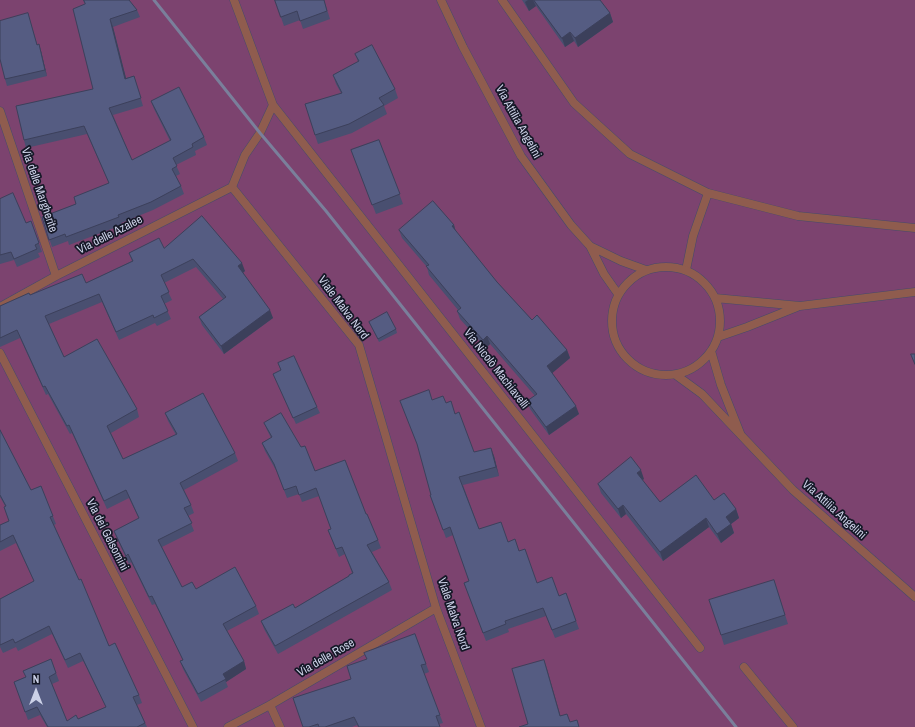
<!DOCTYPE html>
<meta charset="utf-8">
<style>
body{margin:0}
#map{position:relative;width:915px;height:727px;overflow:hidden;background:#292e50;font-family:"Archivo Narrow",sans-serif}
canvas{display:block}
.north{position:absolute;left:16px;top:671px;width:40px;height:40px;-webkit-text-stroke:3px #151827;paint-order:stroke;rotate:0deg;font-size:11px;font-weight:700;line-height:16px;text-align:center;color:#ccd1e7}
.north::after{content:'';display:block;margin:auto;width:14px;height:18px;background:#ccd1e7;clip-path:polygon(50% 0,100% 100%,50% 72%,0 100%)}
</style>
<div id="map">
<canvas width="915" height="727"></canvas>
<div class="north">N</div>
</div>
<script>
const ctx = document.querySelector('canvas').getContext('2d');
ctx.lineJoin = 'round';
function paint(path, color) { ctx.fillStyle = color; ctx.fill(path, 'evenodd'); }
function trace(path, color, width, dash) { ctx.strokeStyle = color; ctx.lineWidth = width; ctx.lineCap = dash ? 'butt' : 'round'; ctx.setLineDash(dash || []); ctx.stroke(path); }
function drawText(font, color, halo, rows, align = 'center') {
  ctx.font = font + ' "Archivo Narrow",sans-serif'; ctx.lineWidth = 3.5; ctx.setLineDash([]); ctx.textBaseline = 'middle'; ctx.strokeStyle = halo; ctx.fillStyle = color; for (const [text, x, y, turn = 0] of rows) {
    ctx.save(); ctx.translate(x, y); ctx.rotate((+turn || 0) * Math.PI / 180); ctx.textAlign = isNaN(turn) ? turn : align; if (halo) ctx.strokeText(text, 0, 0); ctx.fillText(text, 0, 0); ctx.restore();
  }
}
paint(new Path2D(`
 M 0,0 L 915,0 L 915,727 L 0,727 Z`), '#7c436f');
const minor = new Path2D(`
 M 234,0 L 273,105 L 260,133 L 245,155 L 232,187 L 359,345 L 436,608 L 481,727
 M 502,0 L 574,103 L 630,154 L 708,193 L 798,216 L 915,228
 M 273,105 L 700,648
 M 0,111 L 56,276
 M 686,270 L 693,236 L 708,193
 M 0,307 L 56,276 L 232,187
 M 0,353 L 193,727
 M 744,667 L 793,727
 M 270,705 L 280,727
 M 228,727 L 270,705 L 436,608`);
const tertiary = new Path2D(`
 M 441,0 L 463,47 L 521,156 L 571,225 L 590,246 L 604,274 L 618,294
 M 590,246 L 621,261 L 646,270
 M612 321a54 54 0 1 1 108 0a54 54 0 1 1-108 0Z
 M 715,298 L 800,306 L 915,292
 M 718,337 L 747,327 L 797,307
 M 711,351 L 721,385 L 740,433
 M 676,375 L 702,394 L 793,490 L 915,597`);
trace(minor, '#464b6b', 9);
trace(tertiary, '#464b6b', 9);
trace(minor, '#8f5c4e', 8);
trace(tertiary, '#8f5c4e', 8);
trace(new Path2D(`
 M 154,0 L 260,133 L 326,211 L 736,727`), '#7a7f9b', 3);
paint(new Path2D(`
 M 83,0 L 129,0 L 137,10 L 140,17 L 113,27 L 126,78 L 134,76 L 143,106 L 113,115 L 132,160 L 170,141 L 154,109 L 151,101 L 204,137 L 207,145 L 195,151 L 196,155 L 176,165 L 180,174 L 176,176 L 181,186 L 184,194 L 153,210 L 121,223 L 122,225 L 69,245 L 68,241 L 52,247 L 42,217 L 76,204 L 109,183 L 87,134 L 26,148 L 24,140 L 93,89 L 85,4 Z
 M 275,0 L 324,0 L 330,19 L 303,29 L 300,20 L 284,26 Z
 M 522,0 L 600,0 L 610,13 L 613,22 L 578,47 L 574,41 L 565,47 L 536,6 L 529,11 Z
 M 30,20 L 37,44 L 41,51 L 47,76 L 7,86 L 5,79 Z
 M 355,54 L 395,89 L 398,98 L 384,106 L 387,114 L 352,133 L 318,144 L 315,135 L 341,93 L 336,84 L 333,75 L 358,62 Z
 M 379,140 L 403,204 L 376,214 L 351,150 Z
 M 0,199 L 26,223 L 31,221 L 42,252 L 38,253 L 40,257 L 17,267 L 14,260 L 0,264 Z
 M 454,225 L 456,232 L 497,282 L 532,320 L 567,350 L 570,358 L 552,373 L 579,414 L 549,435 L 530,409 L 527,401 L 535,396 L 490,344 L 486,348 L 460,319 L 457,311 L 458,310 L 429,275 L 427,267 L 402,238 L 399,230 Z
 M 164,248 L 245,271 L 243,273 L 273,318 L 224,354 L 202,325 L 199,317 L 223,299 L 196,267 L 164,283 L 172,300 L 164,304 L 171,319 L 157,326 L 155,323 L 119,340 L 102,302 L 49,324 L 64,357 L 137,409 L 139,417 L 111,433 L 123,459 L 176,435 L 168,421 L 165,413 L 235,453 L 238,461 L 184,490 L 191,505 L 194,513 L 188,516 L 194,531 L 162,547 L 182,587 L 196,589 L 256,606 L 259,614 L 227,631 L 244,661 L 246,669 L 226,682 L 228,687 L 201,702 L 183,669 L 180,661 L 183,660 L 155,604 L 152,605 L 131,562 L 129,564 L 117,539 L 114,531 L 139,519 L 129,498 L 107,509 L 72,433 L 70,434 L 48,394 L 46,395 L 20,338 L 0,347 L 0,306 L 30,295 L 86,283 L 132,261 L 129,253 Z
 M 369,322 L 396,329 L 397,333 L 379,342 Z
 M 278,363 L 317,407 L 320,413 L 296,424 L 276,380 L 273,374 L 281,371 Z
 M 432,400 L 446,403 L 455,414 L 474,452 L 494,456 L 499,476 L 463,485 L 479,529 L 508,542 L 519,551 L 537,583 L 559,596 L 566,593 L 579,629 L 555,638 L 546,616 L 508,629 L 509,632 L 486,641 L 464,583 L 469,581 L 453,535 L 446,538 L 430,495 L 431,495 Z
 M 264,423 L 315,471 L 366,514 L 378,540 L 381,548 L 372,552 L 389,582 L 392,590 L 278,654 L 264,629 L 261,621 L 295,608 L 349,576 L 352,573 L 345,554 L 339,557 L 328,530 L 331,529 L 319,496 L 302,502 L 299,494 L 287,498 L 277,472 L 265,451 L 262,443 L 271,438 L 267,430 Z
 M 0,430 L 31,490 L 41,486 L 56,524 L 54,525 L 109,646 L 139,695 L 142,703 L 137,705 L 147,727 L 47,727 L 40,715 L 28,720 L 14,682 L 25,677 L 51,659 L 59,681 L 52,684 L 67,721 L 78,719 L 106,707 L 83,661 L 68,668 L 52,634 L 18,651 L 16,647 L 3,653 L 0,647 L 0,599 L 34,581 L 16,543 L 0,551 L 0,525 L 9,521 L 5,506 L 0,497 Z
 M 644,479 L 642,480 L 660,502 L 714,500 L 736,509 L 739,518 L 731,524 L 734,533 L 721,543 L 709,527 L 663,561 L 626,514 L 621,518 L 601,493 L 598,484 Z
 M 774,580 L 788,624 L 724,645 L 721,635 Z
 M 415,634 L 429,672 L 424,674 L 443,723 L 439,724 L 440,727 L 358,727 L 357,725 L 352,727 L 303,727 L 351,679 L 367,659 Z`), '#494f70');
paint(new Path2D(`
 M 528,0 L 533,0 L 536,6 L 529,11 L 525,2 Z
 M 610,13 L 613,22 L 578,47 L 575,38 Z
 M 110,19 L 113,27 L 128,86 L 125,79 Z
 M 570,32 L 574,41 L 565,47 L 562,38 Z
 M 39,44 L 41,51 L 47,76 L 45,70 Z
 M 454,225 L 456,233 L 452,226 Z
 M 242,263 L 245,271 L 241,274 L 238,266 Z
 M 270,310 L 273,318 L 224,354 L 221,346 Z
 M 487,336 L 490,344 L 486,348 L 483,340 Z
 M 567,350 L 570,358 L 550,375 L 547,366 Z
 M 576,406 L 579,414 L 549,435 L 546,427 Z
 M 491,448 L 494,456 L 499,476 L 496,467 Z
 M 641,470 L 644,479 L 640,482 L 637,473 Z
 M 623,505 L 626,514 L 621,518 L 618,509 Z
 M 736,509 L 739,518 L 731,524 L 734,533 L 721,543 L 717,534 L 726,517 Z
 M 706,518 L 709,527 L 663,561 L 660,552 Z
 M 544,660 L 547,669 L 563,725 L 560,716 Z
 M 244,661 L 246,669 L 226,682 L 223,674 Z`), '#3c405b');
const building = new Path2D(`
 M 84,0 L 129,0 L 137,10 L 110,19 L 125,79 L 134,76 L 141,98 L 109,108 L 132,160 L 171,140 L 151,101 L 179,87 L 204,137 L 192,144 L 193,147 L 173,158 L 177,166 L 172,169 L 181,186 L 151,202 L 118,215 L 119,217 L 66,237 L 65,234 L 49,240 L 42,217 L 76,204 L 74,197 L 109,183 L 84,126 L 24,140 L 16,106 L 93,89 L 73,9 L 85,4 Z
 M 275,0 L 324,0 L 327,11 L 300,21 L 297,11 L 281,17 Z
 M 534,0 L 600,0 L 610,13 L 575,38 L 570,32 L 562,38 Z
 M 28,13 L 37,45 L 39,44 L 45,70 L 5,79 L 0,59 L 0,21 Z
 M 372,45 L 395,89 L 379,98 L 384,105 L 349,124 L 315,135 L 305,104 L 342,93 L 333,75 L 359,61 L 355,54 Z
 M 379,140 L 400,194 L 372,205 L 351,150 Z
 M 13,193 L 26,223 L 31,221 L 39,243 L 35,245 L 37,249 L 14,259 L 11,252 L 0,255 L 0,199 Z
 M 433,201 L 454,225 L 452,226 L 497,282 L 532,320 L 537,315 L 567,350 L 547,366 L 576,406 L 546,427 L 527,401 L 537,394 L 487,336 L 483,340 L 457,311 L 461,308 L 426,266 L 429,265 L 399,230 Z
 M 202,216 L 242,263 L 238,266 L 270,310 L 221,346 L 199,317 L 226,297 L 193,259 L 161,275 L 169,292 L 161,296 L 168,311 L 154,318 L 153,315 L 116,332 L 99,294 L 45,316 L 64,357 L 97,339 L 137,409 L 107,426 L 123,459 L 177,434 L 165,413 L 203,393 L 235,453 L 180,483 L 191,505 L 184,508 L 192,523 L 158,540 L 182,587 L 192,582 L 196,589 L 235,567 L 256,606 L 223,624 L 244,661 L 223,674 L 226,679 L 198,694 L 180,661 L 183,660 L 152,596 L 149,597 L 128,554 L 126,556 L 114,531 L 139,518 L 126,490 L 104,501 L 69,425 L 67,426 L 45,386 L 43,387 L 17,330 L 0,338 L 0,306 L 29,293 L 30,295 L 82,274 L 86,283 L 133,261 L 129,253 L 159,238 L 164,248 Z
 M 387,312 L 396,329 L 378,339 L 369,322 Z
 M 911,354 L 915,354 L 915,364 Z
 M 294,356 L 317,407 L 293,418 L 273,374 L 281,370 L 278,363 Z
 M 429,390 L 432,400 L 443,396 L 446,403 L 451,401 L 455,414 L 459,412 L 474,452 L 491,448 L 496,467 L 459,477 L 479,529 L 501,522 L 508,542 L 515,539 L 519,551 L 525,549 L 537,583 L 552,577 L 559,596 L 566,593 L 576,621 L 552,630 L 543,608 L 505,621 L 506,624 L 483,633 L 464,583 L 469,581 L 450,527 L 443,530 L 430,495 L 431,495 L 417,444 L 400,401 Z
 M 281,413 L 301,447 L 305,446 L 315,471 L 345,460 L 366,514 L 367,514 L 378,540 L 367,545 L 389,582 L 275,646 L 261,621 L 293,604 L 295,608 L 349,576 L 349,575 L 353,573 L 342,547 L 336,549 L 328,530 L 331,529 L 316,488 L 299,495 L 296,486 L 284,490 L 274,464 L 262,443 L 272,437 L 264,423 Z
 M 0,430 L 31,490 L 41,486 L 53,516 L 50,517 L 79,580 L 81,579 L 109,646 L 115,643 L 139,695 L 133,697 L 145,723 L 137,727 L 48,727 L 37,707 L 25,712 L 14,682 L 26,677 L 23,671 L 51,659 L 56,673 L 49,677 L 67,721 L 76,715 L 78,719 L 106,707 L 80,653 L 65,660 L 49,626 L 15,643 L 13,639 L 0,645 L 0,599 L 34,581 L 13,535 L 0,542 L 0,525 L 9,521 L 4,507 L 6,506 L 0,495 Z
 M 631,457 L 641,470 L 637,473 L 660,502 L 696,475 L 714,500 L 724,493 L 736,509 L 726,517 L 731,524 L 717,534 L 706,518 L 660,552 L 623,505 L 618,509 L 598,484 Z
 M 774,580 L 785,615 L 721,635 L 709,600 Z
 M 415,634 L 426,664 L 421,665 L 440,715 L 436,716 L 440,727 L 359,727 L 354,717 L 325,727 L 319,727 L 318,724 L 309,727 L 303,727 L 293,698 L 351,679 L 347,666 L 367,659 L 364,653 Z
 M 544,660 L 560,716 L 567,714 L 570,722 L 577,720 L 579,727 L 519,727 L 528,724 L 512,669 Z`);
paint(building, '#555c82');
trace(building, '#3c405b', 1);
drawText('12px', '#ccd1e7', '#151827', [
 ["Via Attilia Angelini",518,122,61],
 ["Via delle Margherite",39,190,71],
 ["Via delle Azalee",110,235,-27],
 ["Viale Malva Nord",343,308,53],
 ["Via Nicolò Machiavelli",496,369,52],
 ["Via Attilia Angelini",834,510,42],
 ["Via dei Gelsomini",107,535,63],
 ["Viale Malva Nord",453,614,71],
 ["Via delle Rose",326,658,-30]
]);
</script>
